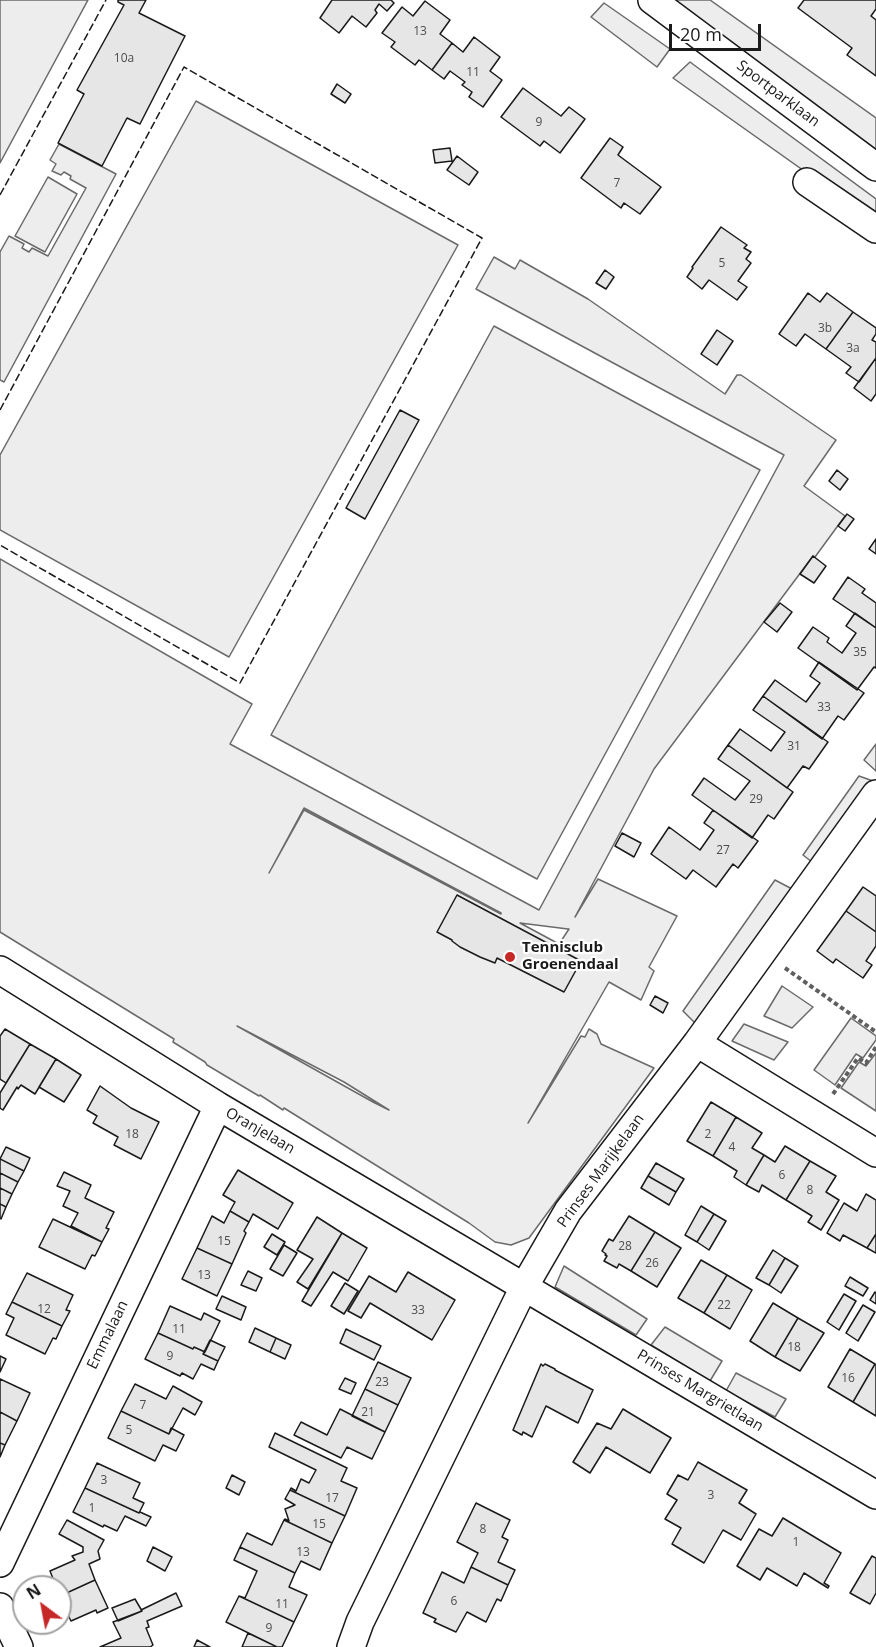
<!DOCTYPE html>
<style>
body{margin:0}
#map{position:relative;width:876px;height:1647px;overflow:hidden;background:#fff;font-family:"Open Sans",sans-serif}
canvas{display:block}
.north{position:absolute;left:12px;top:1575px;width:60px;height:60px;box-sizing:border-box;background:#fff;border:2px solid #a3a3a3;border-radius:50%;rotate:328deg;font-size:16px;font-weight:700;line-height:24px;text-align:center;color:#1a1a1a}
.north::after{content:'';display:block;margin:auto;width:21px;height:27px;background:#c62828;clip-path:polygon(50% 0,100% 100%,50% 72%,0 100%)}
.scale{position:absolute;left:669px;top:24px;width:92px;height:27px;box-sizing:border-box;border:3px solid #1a1a1a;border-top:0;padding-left:8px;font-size:18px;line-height:21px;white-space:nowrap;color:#1a1a1a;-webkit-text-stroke:4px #fff;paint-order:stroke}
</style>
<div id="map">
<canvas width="876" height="1647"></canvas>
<div class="north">N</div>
<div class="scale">20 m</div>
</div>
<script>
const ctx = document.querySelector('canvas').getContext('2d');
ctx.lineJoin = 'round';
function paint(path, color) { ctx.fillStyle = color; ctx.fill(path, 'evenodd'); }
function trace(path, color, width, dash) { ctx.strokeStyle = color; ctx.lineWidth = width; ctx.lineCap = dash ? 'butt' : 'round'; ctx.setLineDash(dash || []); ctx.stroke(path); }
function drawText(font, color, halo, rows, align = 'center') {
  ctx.font = font + ' "Open Sans",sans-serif'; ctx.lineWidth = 4.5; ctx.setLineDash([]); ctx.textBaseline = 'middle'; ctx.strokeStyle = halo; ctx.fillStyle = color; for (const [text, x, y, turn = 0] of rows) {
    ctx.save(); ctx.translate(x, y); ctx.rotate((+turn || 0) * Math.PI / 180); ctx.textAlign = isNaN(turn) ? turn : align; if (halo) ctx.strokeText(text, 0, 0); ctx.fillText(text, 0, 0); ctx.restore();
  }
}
const built = new Path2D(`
 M 0,0 L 88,0 L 0,163 Z
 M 663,0 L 710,0 L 876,118 L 876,157 Z
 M 604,3 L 670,49 L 657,67 L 591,17 Z
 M 690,62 L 876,199 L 876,222 L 673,78 Z
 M 196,101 L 458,245 L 229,657 L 0,530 L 0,455 Z
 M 59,144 L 116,174 L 4,382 L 0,380 L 0,252 L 9,236 L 24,244 L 22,248 L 29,252 L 32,248 L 48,256 L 86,188 L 70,179 L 71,176 L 64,172 L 61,175 L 52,171 L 56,164 L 50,160 Z
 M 48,177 L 77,194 L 45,252 L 15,236 Z
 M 494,257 L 515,269 L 520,260 L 588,299 L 725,394 L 737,375 L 741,375 L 836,440 L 804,486 L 845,516 L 815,557 L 813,556 L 654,769 L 575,917 L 598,879 L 677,916 L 649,967 L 654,971 L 641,1000 L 609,982 L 528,1123 L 581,1036 L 585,1037 L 589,1029 L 597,1034 L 601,1044 L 654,1068 L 529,1238 L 511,1245 L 495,1242 L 469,1223 L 284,1108 L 283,1110 L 260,1095 L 259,1096 L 207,1065 L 205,1062 L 173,1042 L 174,1039 L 0,932 L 0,559 L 252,704 L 230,744 L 539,910 L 784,455 L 476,289 ZM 304,808 L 501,913 L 501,914 L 304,810 L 269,873 ZM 520,923 L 568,929 L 569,929 L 559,944 ZM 237,1026 L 344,1082 L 389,1110 L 373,1102 Z
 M 494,326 L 760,470 L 537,879 L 271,735 Z
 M 876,744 L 876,771 L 864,760 Z
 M 859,776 L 873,781 L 812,862 L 803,855 Z
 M 775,880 L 794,890 L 695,1023 L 683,1011 Z
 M 782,986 L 813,1007 L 792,1028 L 764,1016 Z
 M 851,1018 L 876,1036 L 876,1040 L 863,1058 L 856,1054 L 835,1085 L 814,1070 Z
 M 744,1024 L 788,1042 L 774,1060 L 732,1041 Z
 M 876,1053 L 876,1111 L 841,1088 L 859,1062 L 866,1066 Z
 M 564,1266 L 647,1319 L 636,1335 L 555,1287 Z
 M 665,1327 L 722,1361 L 710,1381 L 651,1345 Z
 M 736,1373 L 786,1399 L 775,1417 L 726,1391 Z`);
paint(built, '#ededed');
trace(built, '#6a6a6a', 1.5);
const building = new Path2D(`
 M 118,0 L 146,0 L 139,13 L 185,36 L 140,124 L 127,118 L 102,166 L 58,143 L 84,94 L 77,90 L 124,5 L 118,2 Z
 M 332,0 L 391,0 L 394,3 L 387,11 L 379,4 L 375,10 L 377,13 L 366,27 L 352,16 L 339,33 L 320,18 Z
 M 804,0 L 876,0 L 876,9 L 871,16 L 876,20 L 876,76 L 847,55 L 852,48 L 798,8 Z
 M 425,1 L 450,20 L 440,34 L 452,43 L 432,70 L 419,60 L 415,65 L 391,47 L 395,42 L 382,33 L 402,7 L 413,16 Z
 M 474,37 L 500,57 L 490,71 L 502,80 L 483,107 L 469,97 L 472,92 L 462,85 L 465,82 L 450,71 L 444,79 L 432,70 L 452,43 L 463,52 Z
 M 337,84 L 351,94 L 345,103 L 331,94 Z
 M 523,88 L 561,116 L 569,107 L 585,119 L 560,153 L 544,141 L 540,146 L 501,117 Z
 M 610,138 L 623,147 L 618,155 L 661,187 L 640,214 L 624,203 L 621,208 L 581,178 Z
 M 450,148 L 452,161 L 435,163 L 433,150 Z
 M 457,156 L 478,172 L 469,185 L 447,170 Z
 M 721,227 L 747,245 L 744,248 L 751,252 L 746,259 L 751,263 L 738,281 L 747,287 L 737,300 L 709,280 L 702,289 L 687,277 L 693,268 L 692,267 Z
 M 605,270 L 614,277 L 606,289 L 596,283 Z
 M 808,293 L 820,302 L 827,293 L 853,312 L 826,349 L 805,334 L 796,346 L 779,334 Z
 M 853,312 L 876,328 L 876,334 L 872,340 L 876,342 L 876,358 L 859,382 L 846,373 L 851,367 L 826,349 Z
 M 717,330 L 733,341 L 717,365 L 701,354 Z
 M 876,358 L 876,394 L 871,401 L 854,388 Z
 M 400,410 L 419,420 L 365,519 L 346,508 Z
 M 837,470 L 848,479 L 840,490 L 829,481 Z
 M 847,514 L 854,519 L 845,531 L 838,526 Z
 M 876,539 L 876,554 L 869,549 Z
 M 813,556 L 826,566 L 814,583 L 800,574 Z
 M 848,577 L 865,589 L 862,593 L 876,603 L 876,628 L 833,599 Z
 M 780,603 L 792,612 L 777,632 L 764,622 Z
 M 855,613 L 876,628 L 876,668 L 874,667 L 857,690 L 798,648 L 813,627 L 829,638 L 827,642 L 842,653 L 856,633 L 846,626 Z
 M 819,662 L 864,693 L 844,720 L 838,716 L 822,739 L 763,696 L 775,680 L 806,702 L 820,683 L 810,676 Z
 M 763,696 L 828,742 L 809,769 L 803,766 L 787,788 L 728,745 L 740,729 L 771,751 L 785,732 L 753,710 Z
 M 728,745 L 793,792 L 774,819 L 768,815 L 752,838 L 692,795 L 704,778 L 735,800 L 750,781 L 718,759 Z
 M 713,810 L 758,841 L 738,868 L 733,864 L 716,887 L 693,870 L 686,879 L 651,854 L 669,827 L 700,850 L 714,830 L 704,823 Z
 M 622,833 L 641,843 L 634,857 L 615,846 Z
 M 863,887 L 876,896 L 876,932 L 846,911 Z
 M 457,895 L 581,961 L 564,992 L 497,958 L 495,963 L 480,957 L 460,947 L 452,941 L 452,940 L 437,932 Z
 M 846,911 L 876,932 L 876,946 L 866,961 L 872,965 L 863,978 L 836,959 L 833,963 L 817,951 Z
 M 655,996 L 668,1003 L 663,1013 L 650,1005 Z
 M 5,1029 L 30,1044 L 6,1083 L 0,1079 L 0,1036 Z
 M 30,1044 L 56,1059 L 35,1094 L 21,1085 L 18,1089 L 17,1087 L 3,1110 L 0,1108 L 0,1093 Z
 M 56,1059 L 81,1075 L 64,1102 L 39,1087 Z
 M 100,1086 L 131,1108 L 159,1122 L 141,1159 L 114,1145 L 118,1137 L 93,1123 L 97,1116 L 87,1110 Z
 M 711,1102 L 736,1117 L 713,1156 L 687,1141 Z
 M 736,1117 L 762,1133 L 752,1148 L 764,1155 L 746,1185 L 734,1177 L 737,1171 L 713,1156 Z
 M 785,1146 L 810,1161 L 786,1200 L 762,1185 L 759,1192 L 746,1185 L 764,1155 L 775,1162 Z
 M 6,1147 L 30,1158 L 24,1171 L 0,1159 Z
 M 0,1159 L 24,1171 L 18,1182 L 0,1173 Z
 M 810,1161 L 836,1176 L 826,1192 L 839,1200 L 821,1230 L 808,1222 L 812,1216 L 786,1200 Z
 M 656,1163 L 684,1179 L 676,1192 L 648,1176 Z
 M 238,1170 L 293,1203 L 278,1229 L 253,1214 L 249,1222 L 230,1211 L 235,1202 L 223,1195 Z
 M 64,1172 L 91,1185 L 85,1198 L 114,1212 L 106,1228 L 109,1229 L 102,1242 L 71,1226 L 78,1213 L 63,1206 L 70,1191 L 57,1186 Z
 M 0,1173 L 18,1182 L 12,1194 L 0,1188 Z
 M 648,1176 L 676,1192 L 669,1205 L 641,1188 Z
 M 0,1188 L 12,1194 L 6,1207 L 0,1204 Z
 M 866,1194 L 876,1200 L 876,1234 L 867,1248 L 843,1235 L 840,1241 L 827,1233 L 844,1203 L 857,1211 Z
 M 0,1204 L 6,1207 L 1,1219 L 0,1218 Z
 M 701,1206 L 714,1214 L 697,1242 L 685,1235 Z
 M 230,1211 L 249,1222 L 244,1231 L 246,1233 L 232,1264 L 197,1248 L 212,1216 L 224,1223 Z
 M 714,1214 L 726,1221 L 709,1250 L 697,1242 Z
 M 629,1216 L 655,1232 L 631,1271 L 619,1264 L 617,1268 L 604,1261 L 607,1256 L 605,1255 L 606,1254 L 602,1251 L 609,1239 L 613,1241 Z
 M 317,1217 L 342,1233 L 308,1289 L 297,1282 L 313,1259 L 297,1250 Z
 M 53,1219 L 102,1242 L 95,1256 L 92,1255 L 85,1269 L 39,1247 Z
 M 655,1232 L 681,1248 L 657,1287 L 631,1271 Z
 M 342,1233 L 367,1248 L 348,1281 L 333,1272 L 311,1306 L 302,1301 Z
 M 272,1234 L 285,1242 L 277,1255 L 264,1247 Z
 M 876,1234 L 876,1253 L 867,1248 Z
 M 284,1245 L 297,1253 L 283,1276 L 270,1269 Z
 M 197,1248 L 232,1264 L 217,1296 L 182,1279 Z
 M 773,1250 L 785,1258 L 769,1285 L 756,1278 Z
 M 785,1258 L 798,1266 L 781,1293 L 769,1285 Z
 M 701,1260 L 727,1275 L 704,1313 L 678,1298 Z
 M 248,1271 L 262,1278 L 256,1291 L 241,1285 Z
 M 408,1272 L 455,1300 L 432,1340 L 370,1303 L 361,1318 L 348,1311 L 369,1276 L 396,1292 Z
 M 27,1273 L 73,1295 L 66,1310 L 70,1311 L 62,1326 L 12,1302 Z
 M 727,1275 L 752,1290 L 730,1329 L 704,1313 Z
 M 850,1277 L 868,1288 L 863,1296 L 845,1286 Z
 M 345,1283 L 358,1291 L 344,1314 L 331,1306 Z
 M 875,1292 L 876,1293 L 876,1304 L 870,1300 Z
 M 844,1294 L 856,1301 L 839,1330 L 827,1322 Z
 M 222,1296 L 246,1307 L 241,1320 L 216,1309 Z
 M 12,1302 L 62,1326 L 56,1339 L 53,1338 L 45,1354 L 6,1335 L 14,1318 L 6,1314 Z
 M 773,1303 L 798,1318 L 775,1357 L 750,1341 Z
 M 863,1305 L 875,1312 L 858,1341 L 846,1333 Z
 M 170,1306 L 201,1320 L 204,1313 L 220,1321 L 205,1352 L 194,1347 L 193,1349 L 158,1333 Z
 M 798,1318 L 824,1333 L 800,1371 L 775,1357 Z
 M 255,1328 L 276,1338 L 270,1352 L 249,1342 Z
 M 346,1329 L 381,1346 L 374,1360 L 340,1343 Z
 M 158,1333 L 193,1349 L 194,1347 L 205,1352 L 203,1354 L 218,1361 L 214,1370 L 201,1364 L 193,1379 L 182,1373 L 180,1376 L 145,1359 Z
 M 276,1338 L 291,1345 L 285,1359 L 270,1352 Z
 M 210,1340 L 225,1347 L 218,1361 L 203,1354 Z
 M 850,1349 L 875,1364 L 853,1402 L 828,1387 Z
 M 0,1356 L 6,1359 L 0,1372 Z
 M 378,1362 L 411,1378 L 398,1405 L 365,1389 Z
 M 541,1364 L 543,1366 L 545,1364 L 555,1369 L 555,1370 L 593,1390 L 578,1423 L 546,1406 L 532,1437 L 523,1432 L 522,1435 L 513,1430 Z
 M 875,1364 L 876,1365 L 876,1416 L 853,1402 Z
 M 345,1378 L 356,1383 L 351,1394 L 339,1389 Z
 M 0,1379 L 30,1393 L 17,1421 L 0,1412 Z
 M 135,1384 L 166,1399 L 173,1386 L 202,1402 L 195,1415 L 183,1408 L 169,1434 L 121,1411 Z
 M 365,1389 L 398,1405 L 385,1432 L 352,1416 Z
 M 340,1409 L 385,1432 L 372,1459 L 347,1447 L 341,1458 L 294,1435 L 301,1422 L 327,1435 Z
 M 623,1409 L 671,1438 L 650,1473 L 606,1447 L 590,1473 L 573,1462 L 597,1423 L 611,1429 Z
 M 121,1411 L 169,1434 L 171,1428 L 184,1435 L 176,1451 L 163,1445 L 155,1461 L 108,1438 Z
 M 0,1412 L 17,1421 L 5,1445 L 0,1443 Z
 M 275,1433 L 347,1468 L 341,1481 L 357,1488 L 345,1516 L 290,1490 L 291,1488 L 296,1491 L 301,1479 L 309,1483 L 316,1470 L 269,1447 Z
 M 0,1443 L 5,1445 L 0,1457 Z
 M 698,1462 L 747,1490 L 739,1503 L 756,1514 L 741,1540 L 723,1530 L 704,1563 L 672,1544 L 681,1528 L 665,1519 L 677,1500 L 667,1494 L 678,1475 L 688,1480 Z
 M 97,1463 L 140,1483 L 133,1498 L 144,1503 L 139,1513 L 85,1488 Z
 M 232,1475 L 245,1482 L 239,1495 L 226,1488 Z
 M 85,1488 L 139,1513 L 140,1512 L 151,1517 L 146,1526 L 125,1516 L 117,1531 L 104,1525 L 103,1527 L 73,1512 Z
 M 290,1490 L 345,1516 L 332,1543 L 284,1520 L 285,1519 L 289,1521 L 285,1509 L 295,1505 L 285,1499 Z
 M 476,1503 L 510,1520 L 502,1537 L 508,1540 L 498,1562 L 515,1570 L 508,1585 L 471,1567 L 478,1553 L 457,1542 Z
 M 783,1518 L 841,1553 L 824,1583 L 829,1586 L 828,1588 L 804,1573 L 797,1586 L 767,1568 L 760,1580 L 737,1566 L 759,1529 L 772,1536 Z
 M 67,1520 L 104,1540 L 98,1551 L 100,1559 L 89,1564 L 95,1580 L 60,1596 L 60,1587 L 51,1587 L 49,1583 L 54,1581 L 50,1571 L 75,1560 L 72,1556 L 83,1552 L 83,1547 L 59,1534 Z
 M 284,1520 L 332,1543 L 320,1570 L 301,1561 L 295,1573 L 240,1547 L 247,1533 L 272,1545 Z
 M 153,1547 L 172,1557 L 165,1571 L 147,1561 Z
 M 240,1547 L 295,1573 L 289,1587 L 307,1595 L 294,1622 L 239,1596 L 245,1598 L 257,1571 L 234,1560 Z
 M 872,1556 L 876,1558 L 876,1593 L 870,1604 L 850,1593 Z
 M 471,1567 L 508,1585 L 501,1601 L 497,1599 L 486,1622 L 467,1612 L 456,1632 L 434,1622 L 436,1619 L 423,1613 L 442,1572 L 464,1583 Z
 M 95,1580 L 108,1608 L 97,1613 L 96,1610 L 71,1621 L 67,1613 L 62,1614 L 60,1609 L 60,1596 Z
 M 176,1593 L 182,1606 L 147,1621 L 149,1627 L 146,1628 L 153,1645 L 150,1647 L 100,1647 L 121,1638 L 113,1622 L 142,1611 L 141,1610 Z
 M 239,1596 L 294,1622 L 282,1647 L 277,1647 L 226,1622 Z
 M 135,1599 L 142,1611 L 118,1621 L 112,1608 Z
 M 248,1633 L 277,1647 L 242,1647 Z
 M 197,1640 L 210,1647 L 194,1647 Z`);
paint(building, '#e6e6e6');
trace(building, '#1a1a1a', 1.5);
const minor = new Path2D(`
 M 652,0 L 876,167
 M 807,182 L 876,229
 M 0,970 L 218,1106 L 876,1495
 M 697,1043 L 876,1153
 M 0,1563 L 218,1106
 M 0,1607 L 19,1647
 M 351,1647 L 360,1622 L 524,1287 L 568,1211 L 697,1043 L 876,794`);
trace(minor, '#1a1a1a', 30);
trace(new Path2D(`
 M 785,968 L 876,1032
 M 833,1094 L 858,1058 L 866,1063 L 876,1047`), '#5f5f5f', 4, [4.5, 3]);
trace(minor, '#fff', 27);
trace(new Path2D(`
 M 0,195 L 106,0
 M 0,410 L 184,67 L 482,238 L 240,683 L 0,545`), '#1a1a1a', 1.5, [8, 3]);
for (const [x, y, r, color] of [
 [510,957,6,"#c62828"]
]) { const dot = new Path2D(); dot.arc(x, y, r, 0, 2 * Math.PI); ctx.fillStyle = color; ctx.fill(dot); trace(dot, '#fff', 2); }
drawText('12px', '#4d4d4d', null, [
 ["13",420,32],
 ["10a",124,59],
 ["11",473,73],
 ["9",539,123],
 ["7",617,184],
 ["5",722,264],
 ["3b",825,329],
 ["3a",853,349],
 ["35",860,653],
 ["33",824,708],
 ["31",794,747],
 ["29",756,800],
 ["27",723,851],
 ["18",132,1135],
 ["2",708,1135],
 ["4",732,1148],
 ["6",782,1176],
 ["8",810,1191],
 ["15",224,1242],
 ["28",625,1247],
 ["26",652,1264],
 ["13",204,1276],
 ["22",724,1306],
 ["12",44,1310],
 ["33",418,1311],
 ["11",179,1330],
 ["18",794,1348],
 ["9",170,1357],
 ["16",848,1379],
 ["23",382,1383],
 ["7",143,1406],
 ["21",368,1413],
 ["5",129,1431],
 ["3",104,1481],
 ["3",711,1496],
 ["17",332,1499],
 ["1",92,1509],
 ["15",319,1525],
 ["8",483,1530],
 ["1",796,1543],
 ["13",303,1553],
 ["6",454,1602],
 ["11",282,1605],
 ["9",269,1629]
]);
drawText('15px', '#1a1a1a', '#fff', [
 ["Sportparklaan",778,94,37],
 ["Oranjelaan",260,1131,30],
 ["Prinses Marijkelaan",601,1171,-54],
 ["Emmalaan",108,1335,-64],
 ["Prinses Margrietlaan",700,1391,31]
]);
drawText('bold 15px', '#1a1a1a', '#fff', [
 ["Tennisclub",522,948],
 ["Groenendaal",522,965]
], 'left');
</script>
